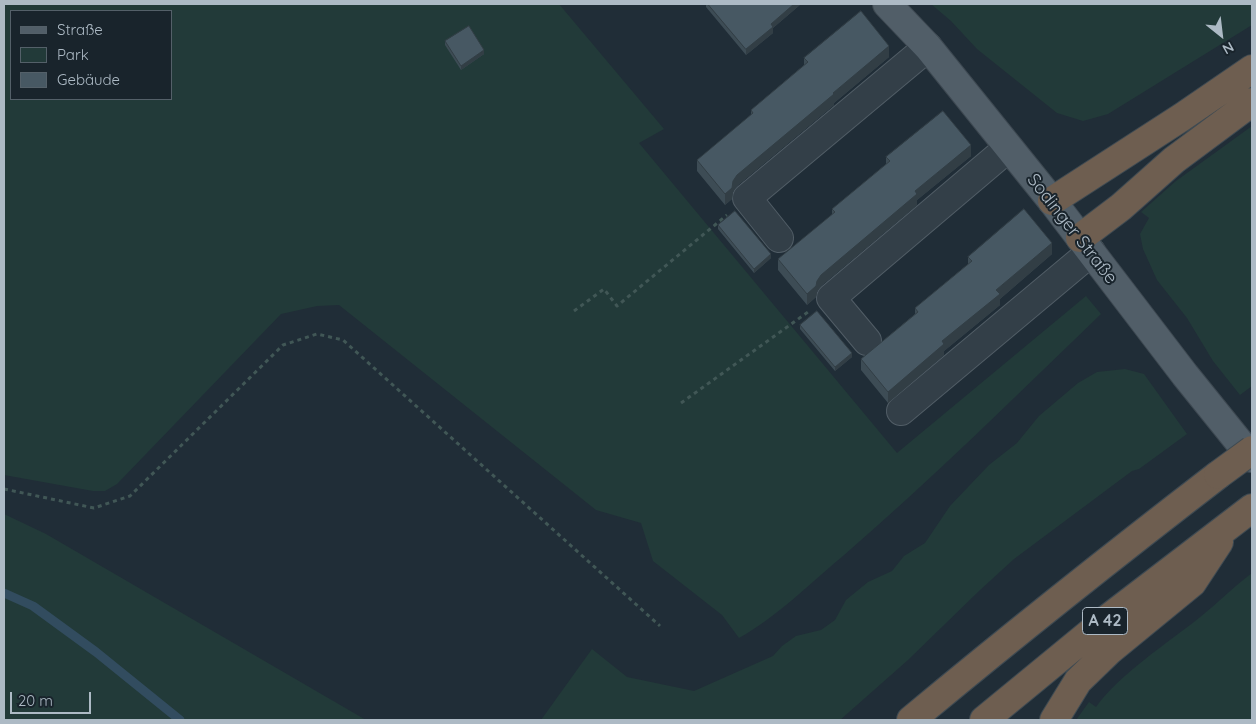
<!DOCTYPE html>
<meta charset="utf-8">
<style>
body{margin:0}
#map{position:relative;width:1256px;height:724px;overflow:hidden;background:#202d37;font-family:Quicksand,sans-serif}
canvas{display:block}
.frame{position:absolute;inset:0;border:5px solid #adbac5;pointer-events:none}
.legend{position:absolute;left:10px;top:10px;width:162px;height:90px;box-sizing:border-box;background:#19242c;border:1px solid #546069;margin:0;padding:6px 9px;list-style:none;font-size:15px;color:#adbac5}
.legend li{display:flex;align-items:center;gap:10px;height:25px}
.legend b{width:25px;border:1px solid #546069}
.north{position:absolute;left:1196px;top:10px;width:50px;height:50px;-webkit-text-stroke:4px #19242c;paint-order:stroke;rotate:151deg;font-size:14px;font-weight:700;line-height:20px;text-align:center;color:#adbac5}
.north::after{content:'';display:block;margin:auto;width:18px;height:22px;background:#adbac5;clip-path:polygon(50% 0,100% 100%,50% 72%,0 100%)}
.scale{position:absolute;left:10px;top:692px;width:81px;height:22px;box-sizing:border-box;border:2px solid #adbac5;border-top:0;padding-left:6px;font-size:15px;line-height:18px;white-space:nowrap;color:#adbac5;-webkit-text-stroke:4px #19242c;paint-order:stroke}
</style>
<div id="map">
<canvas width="1256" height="724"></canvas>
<div class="frame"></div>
<ul class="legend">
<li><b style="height:6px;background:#515e68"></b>Straße</li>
<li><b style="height:14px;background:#223a39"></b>Park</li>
<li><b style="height:14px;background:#475863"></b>Gebäude</li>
</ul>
<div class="north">N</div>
<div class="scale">20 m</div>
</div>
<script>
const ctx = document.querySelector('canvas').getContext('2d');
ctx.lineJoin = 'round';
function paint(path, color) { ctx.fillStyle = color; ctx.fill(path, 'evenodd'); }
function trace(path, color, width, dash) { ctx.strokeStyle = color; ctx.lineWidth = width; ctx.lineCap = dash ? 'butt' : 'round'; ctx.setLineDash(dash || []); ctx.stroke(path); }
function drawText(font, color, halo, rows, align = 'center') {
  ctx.font = font + ' Quicksand,sans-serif'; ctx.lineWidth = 4; ctx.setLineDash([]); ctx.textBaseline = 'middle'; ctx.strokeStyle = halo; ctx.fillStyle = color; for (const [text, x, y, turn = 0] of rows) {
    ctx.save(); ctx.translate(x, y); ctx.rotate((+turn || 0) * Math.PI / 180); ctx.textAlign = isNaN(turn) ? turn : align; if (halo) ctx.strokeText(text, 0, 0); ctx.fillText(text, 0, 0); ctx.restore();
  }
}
paint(new Path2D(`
 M 4,4 L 559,4 L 664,129 L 639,143 L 897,453 L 1086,296 L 1101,314 C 1016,396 932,479 843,556 C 809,584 777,617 739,638 L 722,615 L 653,561 L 641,523 L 596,510 L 339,305 L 317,306 L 281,314 L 117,484 L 105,491 L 93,491 L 4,475 ZM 11,11 L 171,11 L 171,99 L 11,99 Z
 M 931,4 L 1252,4 L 1252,25 L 1108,114 L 1083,121 L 1057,113 L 977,49 L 951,21 Z
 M 1252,126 L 1252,386 L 1240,395 L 1213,361 L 1187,318 L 1157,280 L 1143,249 L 1140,234 L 1149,218 L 1141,212 L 1176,181 Z
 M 1125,369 L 1144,374 L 1187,434 L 1139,469 L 1132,471 L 1014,559 L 979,591 L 908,660 L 840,720 L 541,720 L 592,649 L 627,677 L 694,691 L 773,656 L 782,646 L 796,636 L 821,630 L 835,620 L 846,600 L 868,582 L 892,571 L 904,556 L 925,543 L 950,506 L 989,465 L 1017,443 L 1039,416 L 1078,383 L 1097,372 Z
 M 4,514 L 46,534 L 366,720 L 4,720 Z
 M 1252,573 L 1252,720 L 1076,720 L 1089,702 L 1096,707 C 1120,674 1166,644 1199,618 C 1217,604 1233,587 1252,573 Z`), '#223a39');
trace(new Path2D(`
 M 4,593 L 33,606 L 96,652 L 180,720`), '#324c5f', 9);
const minor = new Path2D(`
 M 779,238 L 747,198 L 928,47
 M 867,341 L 831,298 L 1008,148
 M 901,411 L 1091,252`);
const major = new Path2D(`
 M 887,4 L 928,47 L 1052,201 L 1185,375 L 1252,458`);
const highway = new Path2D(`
 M 1052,201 L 1182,117 L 1252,69
 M 1080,238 L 1121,207 L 1174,160 L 1252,102
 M 911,720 C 1012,636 1114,555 1218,475
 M 984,720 L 1107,619 L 1252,508
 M 1054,720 L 1078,681 L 1109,651 L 1192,583 L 1219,542`);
trace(minor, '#515d66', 30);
trace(major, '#3d4851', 30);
trace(highway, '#3e4a52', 30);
trace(new Path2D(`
 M 574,311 L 604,289 L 617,306 L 727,215
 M 681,403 L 808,312
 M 4,489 L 94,508 L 130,496 L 283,345 L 317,334 L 343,340 L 660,626`), '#415756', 3, [4, 4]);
trace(minor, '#333f48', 28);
trace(major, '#515e68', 28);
trace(highway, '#6e5e50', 28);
const highwayBridge = new Path2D(`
 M 1218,475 L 1252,450`);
trace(highwayBridge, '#3e4a52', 30, []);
trace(highwayBridge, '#6e5e50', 28);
paint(new Path2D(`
 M 706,4 L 801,4 L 773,28 L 773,33 L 746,55 L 706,7 Z
 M 445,41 L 484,54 L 461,70 L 445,45 Z
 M 889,57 L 834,103 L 834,105 L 737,186 L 733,192 L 732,199 L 725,205 L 697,171 L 697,160 L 751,116 L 751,110 L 804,65 L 804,58 Z
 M 971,156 L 917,200 L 917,205 L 821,286 L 817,292 L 816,297 L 807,305 L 778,270 L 778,259 L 832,215 L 832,209 L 886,164 L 886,157 Z
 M 718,225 L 771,258 L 754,273 L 718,229 Z
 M 1052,254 L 1000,299 L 1000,305 L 944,351 L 944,355 L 888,403 L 861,370 L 861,359 L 915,314 L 915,308 L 968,264 L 968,257 Z
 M 800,325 L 852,357 L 835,371 L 800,329 Z`), '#3d4c55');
paint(new Path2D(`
 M 794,4 L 801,4 L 773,28 L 773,33 L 746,55 L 746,49 L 771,24 Z
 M 889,46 L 889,57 L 834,103 L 834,105 L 737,186 L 733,192 L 732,199 L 725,205 L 725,194 L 737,175 L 833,93 Z
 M 484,50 L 484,54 L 461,70 L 461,66 Z
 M 971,145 L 971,156 L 917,200 L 917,205 L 821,286 L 817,292 L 816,297 L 807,305 L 807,294 L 821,275 L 915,191 Z
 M 1052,243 L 1052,254 L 1000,299 L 1000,305 L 944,351 L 944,355 L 888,403 L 888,392 L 996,290 Z
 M 771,254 L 771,258 L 754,273 L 754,269 Z
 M 852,353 L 852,357 L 835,371 L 835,367 Z`), '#323e45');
const building = new Path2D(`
 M 708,4 L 794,4 L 771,24 L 773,27 L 746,49 Z
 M 861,11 L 889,46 L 833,93 L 834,94 L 737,175 L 733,181 L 732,188 L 725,194 L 697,160 L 753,113 L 751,110 L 808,62 L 804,58 Z
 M 469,26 L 484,50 L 461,66 L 445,41 Z
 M 943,111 L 971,145 L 915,191 L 917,194 L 821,275 L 817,281 L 816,286 L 807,294 L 778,259 L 835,212 L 832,209 L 890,161 L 886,157 Z
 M 1024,209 L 1052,243 L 996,290 L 1000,294 L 942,341 L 944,344 L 888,392 L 861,359 L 918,312 L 915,308 L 972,261 L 968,257 Z
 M 735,211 L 771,254 L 754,269 L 718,225 Z
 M 817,311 L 852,353 L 835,367 L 800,325 Z`);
paint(building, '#475863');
trace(building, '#323e45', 1);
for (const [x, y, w] of [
 [1105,621,45]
]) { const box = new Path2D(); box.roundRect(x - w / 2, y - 13.5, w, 27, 4); ctx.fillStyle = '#19242c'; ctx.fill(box); trace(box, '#adbac5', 1); }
drawText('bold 16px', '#adbac5', null, [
 ["A 42",1105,621]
]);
drawText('18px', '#adbac5', '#19242c', [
 ["Sodinger Straße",1072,229,52]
]);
</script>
